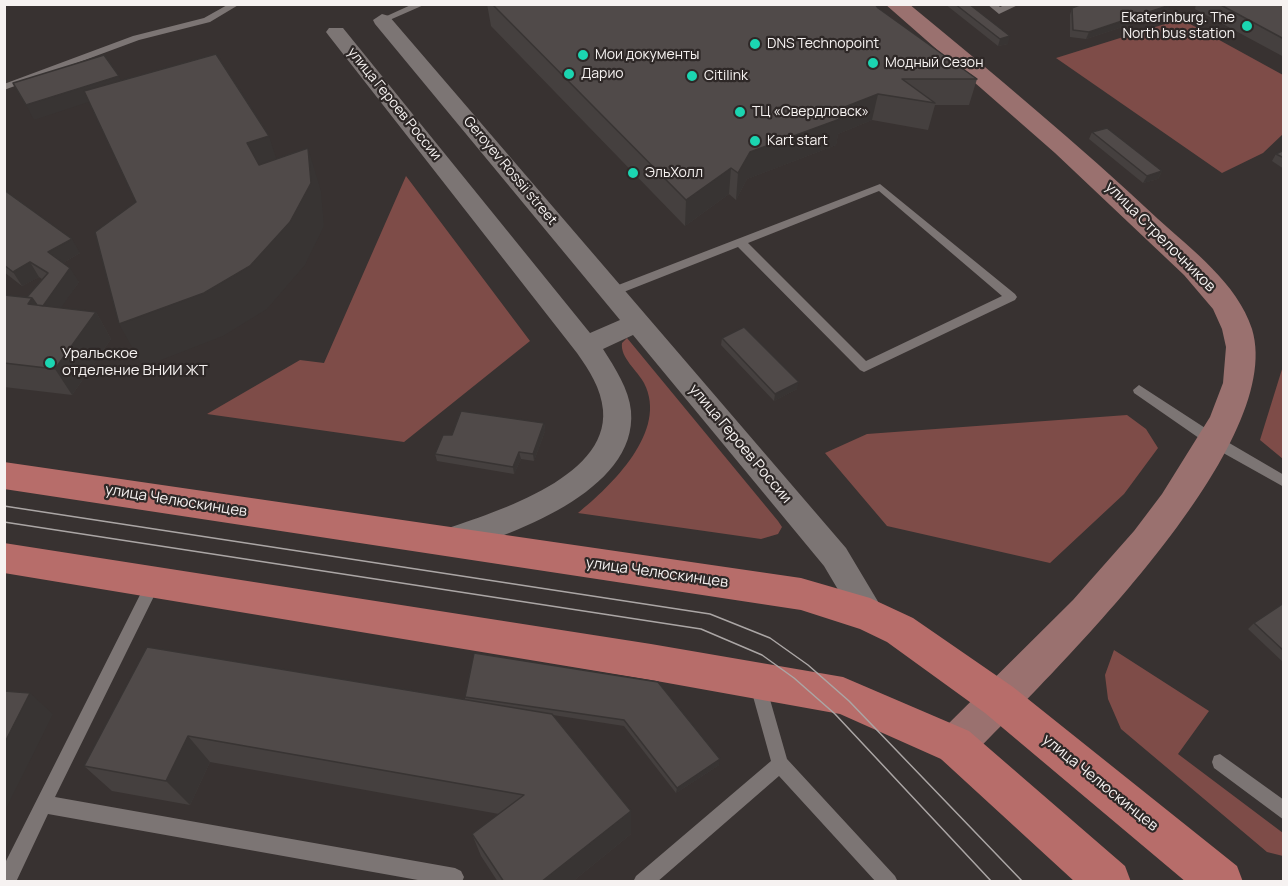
<!DOCTYPE html>
<meta charset="utf-8">
<style>
body{margin:0}
#map{position:relative;width:1288px;height:886px;overflow:hidden;background:#383231;font-family:Manrope,sans-serif}
canvas{display:block}
.frame{position:absolute;inset:0;border:6px solid #f6f2f1;pointer-events:none}
</style>
<div id="map">
<canvas width="1288" height="886"></canvas>
<div class="frame"></div>
</div>
<script>
const ctx = document.querySelector('canvas').getContext('2d');
ctx.lineJoin = 'round';
function paint(path, color) { ctx.fillStyle = color; ctx.fill(path, 'evenodd'); }
function trace(path, color, width, dash) { ctx.strokeStyle = color; ctx.lineWidth = width; ctx.lineCap = dash ? 'butt' : 'round'; ctx.setLineDash(dash || []); ctx.stroke(path); }
function drawText(font, color, halo, rows, align = 'center') {
  ctx.font = font + ' Manrope,sans-serif'; ctx.lineWidth = 4.5; ctx.setLineDash([]); ctx.textBaseline = 'middle'; ctx.strokeStyle = halo; ctx.fillStyle = color; for (const [text, x, y, turn = 0] of rows) {
    ctx.save(); ctx.translate(x, y); ctx.rotate((+turn || 0) * Math.PI / 180); ctx.textAlign = isNaN(turn) ? turn : align; if (halo) ctx.strokeText(text, 0, 0); ctx.fillText(text, 0, 0); ctx.restore();
  }
}
paint(new Path2D(`
 M 1181,19 L 1283,75 L 1283,134 L 1263,153 L 1222,173 L 1056,58 Z
 M 406,176 L 530,341 L 404,442 L 207,414 L 300,360 L 324,363 Z
 M 627,338 L 778,521 L 782,527 L 778,534 L 761,539 L 578,513 C 611,486 669,431 644,383 C 638,371 620,358 622,343 Z
 M 1283,366 L 1283,459 L 1260,440 Z
 M 1127,415 L 1146,429 L 1158,448 L 1124,494 L 1050,563 L 887,526 L 825,453 L 867,434 Z
 M 1114,650 L 1209,711 L 1178,754 L 1283,833 L 1283,856 L 1267,852 L 1121,729 L 1108,699 L 1105,675 Z`), '#7e4c48');
paint(new Path2D(`
 M 229,4 L 240,4 L 210,22 L 139,40 L 4,90 L 4,84 L 133,36 L 204,18 Z
 M 413,4 L 426,4 L 385,22 L 378,20 Z
 M 987,4 L 997,4 L 1000,7 L 1007,4 L 1020,4 L 999,14 Z
 M 880,184 L 1015,294 L 1017,297 L 1015,300 L 864,372 L 860,370 L 738,247 L 616,295 L 612,296 L 606,292 L 608,289 ZM 879,191 L 1002,296 L 866,361 L 748,243 Z
 M 1139,385 L 1219,437 L 1284,475 L 1284,487 L 1209,445 L 1134,393 L 1133,390 Z
 M 154,576 L 159,577 L 161,582 L 55,797 L 455,868 L 461,871 L 464,877 L 462,882 L 429,882 L 48,814 L 16,882 L 4,882 L 4,865 L 149,577 Z
 M 757,675 L 763,677 L 765,682 L 787,759 L 895,876 L 898,882 L 876,882 L 779,776 L 657,882 L 633,882 L 636,876 L 771,761 L 749,682 L 751,677 Z
 M 1220,754 L 1284,800 L 1284,820 L 1214,768 L 1212,762 L 1214,756 Z`), '#7c7574');
paint(new Path2D(`
 M 382,14 L 389,16 L 846,548 L 886,615 L 881,625 L 870,629 L 859,625 L 824,566 L 633,335 L 603,349 C 615,368 629,389 631,411 C 638,492 508,536 448,554 L 437,550 L 433,541 L 437,532 C 488,514 609,480 603,410 C 601,388 589,370 577,353 L 329,36 L 326,32 L 329,28 L 343,28 L 590,333 L 620,320 L 375,24 L 373,20 Z`), '#7c7574');
paint(new Path2D(`
 M 885,4 L 909,4 C 994,74 1078,144 1158,219 C 1192,250 1237,283 1252,329 C 1288,448 1047,678 969,759 L 955,765 L 941,759 L 935,745 L 941,731 L 1073,600 L 1134,531 L 1162,494 L 1210,417 L 1223,383 L 1226,347 L 1222,329 L 1213,309 L 1184,275 L 1055,153 Z`), '#9a716f');
paint(new Path2D(`
 M 4,462 L 801,578 L 870,598 L 913,618 L 1013,687 L 1237,866 L 1243,882 L 1186,882 L 985,713 L 887,642 L 860,629 L 801,610 L 4,489 Z
 M 4,543 L 651,644 L 843,677 L 969,731 L 1125,866 L 1131,882 L 1075,882 L 941,759 L 840,714 L 651,680 L 4,573 Z`), '#b76d6a');
trace(new Path2D(`
 M 4,506 L 710,614 L 770,638 L 808,665 L 849,701 L 1023,882
 M 4,522 L 701,629 L 762,655 L 794,678 L 835,714 L 992,882`), '#aba6a5', 1.5);
paint(new Path2D(`
 M 487,4 L 875,4 L 878,8 L 977,79 L 969,105 L 935,105 L 928,130 L 872,120 L 838,134 L 836,145 L 747,179 L 736,200 L 729,194 L 685,226 L 491,26 Z
 M 945,4 L 969,4 L 1008,44 L 998,46 Z
 M 1196,4 L 1282,4 L 1284,5 L 1284,57 L 1195,9 Z
 M 1072,8 L 1167,12 L 1086,39 L 1070,37 L 1070,15 Z
 M 1092,132 L 1162,171 L 1158,179 L 1143,183 L 1089,139 Z
 M 1284,150 L 1284,169 L 1272,161 L 1276,154 Z
 M 4,190 L 80,253 L 63,263 L 79,282 L 60,308 L 96,312 L 111,339 L 72,395 L 4,387 L 4,295 L 27,297 L 42,279 L 39,277 L 22,286 L 4,272 Z
 M 722,338 L 797,389 L 774,401 L 721,345 Z
 M 544,423 L 545,431 L 534,461 L 521,459 L 514,474 L 437,461 L 435,454 L 452,435 Z
 M 1284,603 L 1284,663 L 1248,629 L 1254,623 Z
 M 147,647 L 465,700 L 465,697 L 658,682 L 719,765 L 676,793 L 624,726 L 553,715 L 631,811 L 631,834 L 572,882 L 498,882 L 481,856 L 472,834 L 499,814 L 210,762 L 190,805 L 112,791 L 84,766 Z`), '#45403f');
paint(new Path2D(`
 M 1170,5 L 1167,12 L 1086,39 L 1089,32 Z
 M 1010,36 L 1008,44 L 998,46 L 1000,39 Z
 M 119,76 L 125,90 L 34,120 L 26,105 Z
 M 878,94 L 872,120 L 838,134 L 836,145 L 747,179 L 736,200 L 738,173 L 750,152 L 832,112 Z
 M 269,136 L 283,179 L 262,186 L 247,143 Z
 M 308,148 L 321,191 L 324,226 L 305,265 L 267,309 L 223,336 L 143,367 L 119,324 Z
 M 731,168 L 729,194 L 685,226 L 686,200 Z
 M 1162,171 L 1158,179 L 1143,183 L 1147,176 Z
 M 72,239 L 80,253 L 56,267 L 48,252 Z
 M 30,262 L 39,277 L 22,286 L 13,272 Z
 M 70,268 L 79,282 L 45,331 L 28,304 L 32,298 Z
 M 96,312 L 111,339 L 72,395 L 55,369 Z
 M 799,382 L 797,389 L 774,401 L 775,394 Z
 M 544,423 L 545,431 L 534,461 L 533,454 Z
 M 519,452 L 521,459 L 514,474 L 513,467 Z
 M 30,693 L 53,714 L 4,813 L 4,744 Z
 M 188,736 L 210,762 L 190,805 L 166,781 Z
 M 720,759 L 719,765 L 676,793 L 677,788 Z
 M 631,811 L 631,834 L 572,882 L 541,882 Z`), '#383433');
const building = new Path2D(`
 M 492,4 L 875,4 L 878,8 L 977,79 L 902,79 L 935,103 L 878,94 L 832,112 L 840,119 L 750,152 L 738,173 L 731,168 L 686,200 Z
 M 955,4 L 969,4 L 1010,36 L 1000,39 Z
 M 1082,4 L 1169,4 L 1170,5 L 1089,32 L 1073,30 L 1072,8 Z
 M 1219,4 L 1282,4 L 1284,5 L 1284,39 Z
 M 216,54 L 269,136 L 247,143 L 259,165 L 308,148 L 311,183 L 290,222 L 250,266 L 204,293 L 119,324 L 95,232 L 136,202 L 84,91 Z
 M 104,55 L 119,76 L 26,105 L 13,83 Z
 M 1107,128 L 1162,171 L 1147,176 L 1092,132 Z
 M 1284,150 L 1284,158 L 1276,154 Z
 M 4,190 L 72,239 L 48,252 L 70,268 L 43,306 L 37,305 L 32,298 L 27,297 L 48,273 L 30,262 L 13,272 L 4,265 Z
 M 4,295 L 32,298 L 28,304 L 96,312 L 55,369 L 4,363 Z
 M 744,327 L 799,382 L 775,394 L 722,338 Z
 M 461,411 L 544,423 L 533,454 L 519,452 L 513,467 L 435,454 L 443,435 L 452,435 Z
 M 1284,603 L 1284,651 L 1254,623 Z
 M 147,647 L 552,714 L 631,811 L 541,882 L 504,882 L 472,834 L 524,795 L 188,736 L 166,781 L 84,766 Z
 M 474,653 L 658,682 L 720,759 L 677,788 L 624,720 L 465,697 Z
 M 4,691 L 30,693 L 4,744 Z`);
paint(building, '#504a49');
trace(building, '#383433', 1.5);
for (const [x, y, r, color] of [
 [1247,26,6,"#1bd5b1"],
 [755,44,6,"#1bd5b1"],
 [583,55,6,"#1bd5b1"],
 [873,63,6,"#1bd5b1"],
 [569,74,6,"#1bd5b1"],
 [692,76,6,"#1bd5b1"],
 [740,112,6,"#1bd5b1"],
 [755,141,6,"#1bd5b1"],
 [633,173,6,"#1bd5b1"],
 [50,363,6,"#1bd5b1"]
]) { const dot = new Path2D(); dot.arc(x, y, r, 0, 2 * Math.PI); ctx.fillStyle = color; ctx.fill(dot); trace(dot, '#2e2827', 2); }
drawText('14px', '#f6f2f1', '#2e2827', [
 ["Ekaterinburg. The",1235,18,"right"],
 ["North bus station",1235,34,"right"],
 ["DNS Technopoint",767,44],
 ["Мои документы",595,55],
 ["Модный Сезон",885,63],
 ["Дарио",581,74],
 ["Citilink",704,76],
 ["ТЦ «Свердловск»",752,112],
 ["Kart start",767,141],
 ["ЭльХолл",645,173]
], 'left');
drawText('14px', '#f6f2f1', '#2e2827', [
 ["улица Героев России",394,104,51],
 ["Geroyev Rossii street",510,171,50]
]);
drawText('15px', '#f6f2f1', '#2e2827', [
 ["улица Стрелочников",1160,237,45],
 ["улица Героев России",740,444,50],
 ["улица Челюскинцев",176,501,9],
 ["улица Челюскинцев",657,573,8],
 ["улица Челюскинцев",1100,783,39]
]);
drawText('15px', '#f6f2f1', '#2e2827', [
 ["Уральское",62,354],
 ["отделение ВНИИ ЖТ",62,371]
], 'left');
</script>
